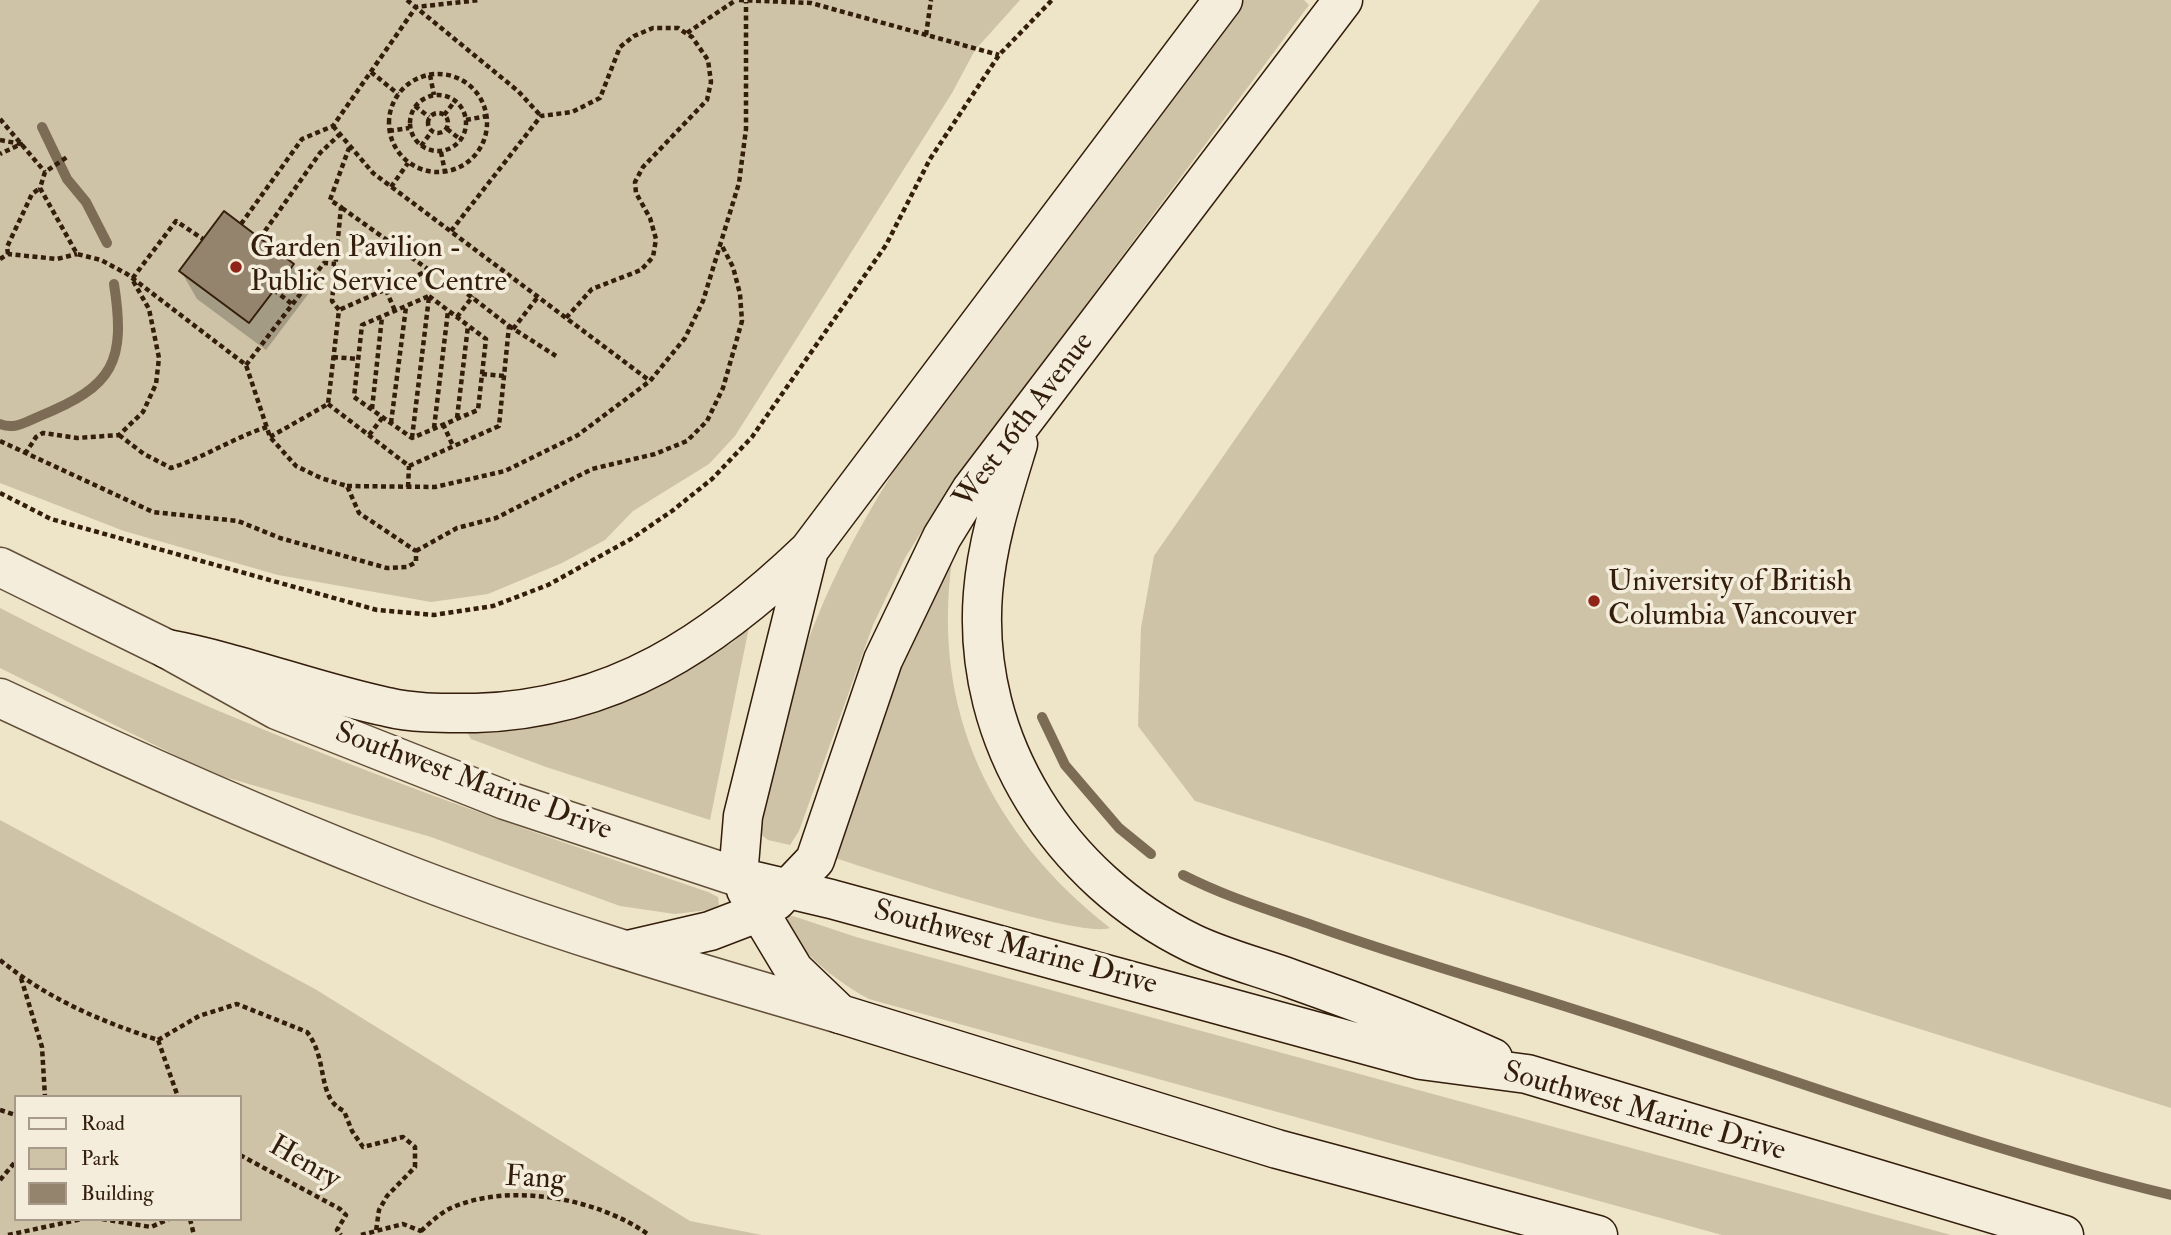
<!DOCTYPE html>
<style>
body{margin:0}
#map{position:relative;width:2171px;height:1235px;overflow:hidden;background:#eee4c7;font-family:"IM FELL Double Pica",serif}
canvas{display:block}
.legend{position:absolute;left:14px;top:1095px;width:228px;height:126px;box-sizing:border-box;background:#f4eddb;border:2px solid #a79a88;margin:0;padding:9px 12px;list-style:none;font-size:21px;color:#331d0b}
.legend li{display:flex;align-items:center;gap:14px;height:35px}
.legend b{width:35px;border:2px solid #a79a88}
</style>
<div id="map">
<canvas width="2171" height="1235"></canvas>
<ul class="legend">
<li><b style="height:9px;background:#f4eddb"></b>Road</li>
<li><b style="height:19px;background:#cec2a7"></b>Park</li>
<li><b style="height:19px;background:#94846d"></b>Building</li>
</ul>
</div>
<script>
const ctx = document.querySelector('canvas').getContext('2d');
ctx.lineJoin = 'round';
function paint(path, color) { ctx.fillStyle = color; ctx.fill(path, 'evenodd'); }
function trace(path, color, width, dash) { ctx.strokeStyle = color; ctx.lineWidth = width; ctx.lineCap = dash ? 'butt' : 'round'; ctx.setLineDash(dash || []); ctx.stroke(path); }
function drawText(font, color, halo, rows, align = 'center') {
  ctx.font = font + ' "IM FELL Double Pica",serif'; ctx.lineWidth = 7; ctx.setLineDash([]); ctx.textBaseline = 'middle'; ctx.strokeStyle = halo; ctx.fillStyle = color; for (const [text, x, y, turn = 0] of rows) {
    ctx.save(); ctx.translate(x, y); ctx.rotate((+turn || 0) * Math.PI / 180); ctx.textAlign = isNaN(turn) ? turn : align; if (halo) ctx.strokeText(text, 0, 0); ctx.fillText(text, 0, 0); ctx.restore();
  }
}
paint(new Path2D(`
 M 0,0 L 1020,0 L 975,50 L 952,93 L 735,436 L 709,464 L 633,511 L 605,540 L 562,563 L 488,594 L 431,602 L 278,575 L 124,531 L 0,483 Z
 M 1241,0 L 1304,0 L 1309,5 L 945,494 L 905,558 L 873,625 L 799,831 L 790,845 L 768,840 L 759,833 C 758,798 769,767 778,734 C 809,620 849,537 915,439 Z
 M 1540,0 L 2171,0 L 2171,1108 L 1195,801 L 1138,726 L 1141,628 L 1154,556 Z
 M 952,560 C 931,712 991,834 1110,928 C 1080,939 872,870 829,856 L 892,662 Z
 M 0,608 C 226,726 467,810 708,892 L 718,897 L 719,905 L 708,910 L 675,914 L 620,906 L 431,837 L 211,773 L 0,668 Z
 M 749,627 L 710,820 L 546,767 L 471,739 L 465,729 L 685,669 L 732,643 Z
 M 0,820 L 315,989 L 690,1221 L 762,1235 L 0,1235 ZM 16,1097 L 240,1097 L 240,1219 L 16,1219 Z
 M 787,916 L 793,916 L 856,937 L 1951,1235 L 1722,1235 L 869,999 C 843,985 789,948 787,916 Z`), '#cec2a7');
paint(new Path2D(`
 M 292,265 L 309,293 L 266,350 L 197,299 L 181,271 Z`), '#0003');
trace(new Path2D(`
 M 42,127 L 67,179 L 86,202 L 107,243
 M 0,424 C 14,430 26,422 40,416 C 114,386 126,362 114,284
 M 1042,717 L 1065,765 L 1119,828 L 1151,854
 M 1183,875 C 1224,896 1269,910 1312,925 C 1403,958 1497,984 1589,1014 C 1783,1075 1973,1147 2171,1195`), '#7d6c55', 10);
const building = new Path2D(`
 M 224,211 L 294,264 L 249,323 L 179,271 Z`);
paint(building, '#94846d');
trace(building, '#331d0b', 2);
const tertiary = new Path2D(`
 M 0,567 L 167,649 L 277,710 L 505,800 L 738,877
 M 0,698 C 128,758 256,815 388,867 C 534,925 688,970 840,1014`);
const secondary = new Path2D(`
 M 1018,444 C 1003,493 987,542 983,593 C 971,742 1061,879 1192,943 C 1223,958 1259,967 1292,979 C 1360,1003 1427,1028 1493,1058
 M 167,649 C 242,663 312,691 387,707 C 415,714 447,713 476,713 C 614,709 713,642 809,550
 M 738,877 L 831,899 L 1421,1060 L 1527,1074 L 2064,1235
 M 738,877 L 743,816 L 809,550 L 1223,0
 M 746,890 L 794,970 L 840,1014 L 1277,1149 L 1598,1235
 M 628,950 L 710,931 L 757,913 L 776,901 L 815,860 L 883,660 L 942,537 L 971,490 L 1343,0`);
trace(tertiary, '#624f3a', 41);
trace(secondary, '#331d0b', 41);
trace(new Path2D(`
 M 407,0 L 518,91 L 541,116
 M 739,0 L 811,3 L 999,55
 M 687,33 L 736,0
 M 926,35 L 931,0
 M 371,72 L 398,94
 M389 123a49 49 0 1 1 98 0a49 49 0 1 1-98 0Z
 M 430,75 L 434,95
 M410 123a28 28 0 1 1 56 0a28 28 0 1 1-56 0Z
 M 415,106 L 429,117
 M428 123a10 10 0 1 1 20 0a10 10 0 1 1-20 0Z
 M 444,115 L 455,101
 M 0,119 L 45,172
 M 466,120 L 487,116
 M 333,126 L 373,173 L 650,381
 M 447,129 L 461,140
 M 389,131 L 409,128
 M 0,140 L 21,144 L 0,154
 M 421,146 L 432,131
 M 441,152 L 445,172
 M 391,187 L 408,163
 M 342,208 L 429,270
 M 241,224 L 302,139 L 333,126 L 416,7 L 480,0
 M 451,231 L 541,116 L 572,112 L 600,98 L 620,47 L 634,36 L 653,28 L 678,28 L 692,37 L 708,60 L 711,82 L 707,100 L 643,167 L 635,182 L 636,193 L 650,218 L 656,239 L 653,257 L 641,270 L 592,289 L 566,318
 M 260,238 L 320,153 L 339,135
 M 8,254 L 7,247 L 32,194 L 40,188
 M 0,259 L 8,254 L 57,259 L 77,254
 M 274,290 L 292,304
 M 386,290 L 395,311
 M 429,296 L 486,339 L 478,410 L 412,438 L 354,397 L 362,325 Z
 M 457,317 L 473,296
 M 509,326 L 556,356
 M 513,329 L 537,298
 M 333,357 L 358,359
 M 246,365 L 324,263 L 336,264
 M 482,374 L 505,376
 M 328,404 L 409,466 L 499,426 L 509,326 L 434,268 L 339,310
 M 372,409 L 382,317
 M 457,418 L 468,326
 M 391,423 L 406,307
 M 443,424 L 453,446
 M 434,428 L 448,311
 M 119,435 L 144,454 L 171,468 C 205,457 233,438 267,427
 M 369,435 L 383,417
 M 270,437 L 328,404 L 339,310 L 332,301 L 341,207 L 330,200 L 349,148
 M 412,438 L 429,297
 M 0,441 L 153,512 L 238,521 L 280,538 L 387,568 L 407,567 L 416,562 L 416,551 L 359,513 L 347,486 L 321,478 L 296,466 L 270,437 L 246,365 L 127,274 L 101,260 L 77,254 L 40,188 L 45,172 L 67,157
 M 25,454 L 36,437 L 43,433 L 77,438 L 119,435 L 143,412 L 156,384 L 159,358 L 149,309 L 132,279 L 176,221 L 203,239
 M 347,486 L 435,487 L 505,471 L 578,435 L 650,381 L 685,338 L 703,301 L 739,183 L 746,129 L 746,2
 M 408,487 L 409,466
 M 0,493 L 51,519 L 377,610 L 434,615 L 493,606 L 548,585 L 631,539 L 672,511 L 712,479 L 752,437 L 886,245 L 930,159 L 999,55 L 1052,0
 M 416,551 L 457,528 L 496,518 L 592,469 L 655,454 L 687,441 L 707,421 L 723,388 L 742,321 L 740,294 L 733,267 L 722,246
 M 0,960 C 48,999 100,1021 158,1040 L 178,1097
 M 21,978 L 42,1047 L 45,1097
 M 158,1040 L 199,1016 L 237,1004 L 307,1032 C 329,1060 316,1098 344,1111 L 352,1131 L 363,1147 L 403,1137 L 415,1147 L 415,1167 L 387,1196 L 379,1210 L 376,1231
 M 0,1110 L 16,1115
 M 240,1155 L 340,1209 L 346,1215 L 337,1230 L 341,1235
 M 0,1180 L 16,1161
 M 102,1219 L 151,1227 L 169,1219
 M 190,1219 L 194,1235
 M 421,1231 C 430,1223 440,1213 451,1208 C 509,1182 598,1198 649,1235
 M 8,1235 L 82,1219
 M 361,1235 L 403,1224 L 421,1231 L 423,1235`), '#331d0b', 4.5, [5, 3.5]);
trace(tertiary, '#f4eddb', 38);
trace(secondary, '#f4eddb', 38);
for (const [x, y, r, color] of [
 [236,267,7,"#8f2418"],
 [1594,601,7,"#8f2418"]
]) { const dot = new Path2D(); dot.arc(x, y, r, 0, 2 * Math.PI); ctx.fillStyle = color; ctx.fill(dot); trace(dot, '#f4eddb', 2.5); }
drawText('30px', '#331d0b', '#f4eddb', [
 ["Garden Pavilion -",250,250],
 ["Public Service Centre",250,284],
 ["University of British",1608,584],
 ["Columbia Vancouver",1608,618]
], 'left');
drawText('30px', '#331d0b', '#f4eddb', [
 ["West 16th Avenue",1025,421,-53],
 ["Southwest Marine Drive",473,783,20],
 ["Southwest Marine Drive",1015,949,15],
 ["Southwest Marine Drive",1644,1113,16],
 ["Henry",304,1164,30],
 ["Fang",535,1180,3]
]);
</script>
